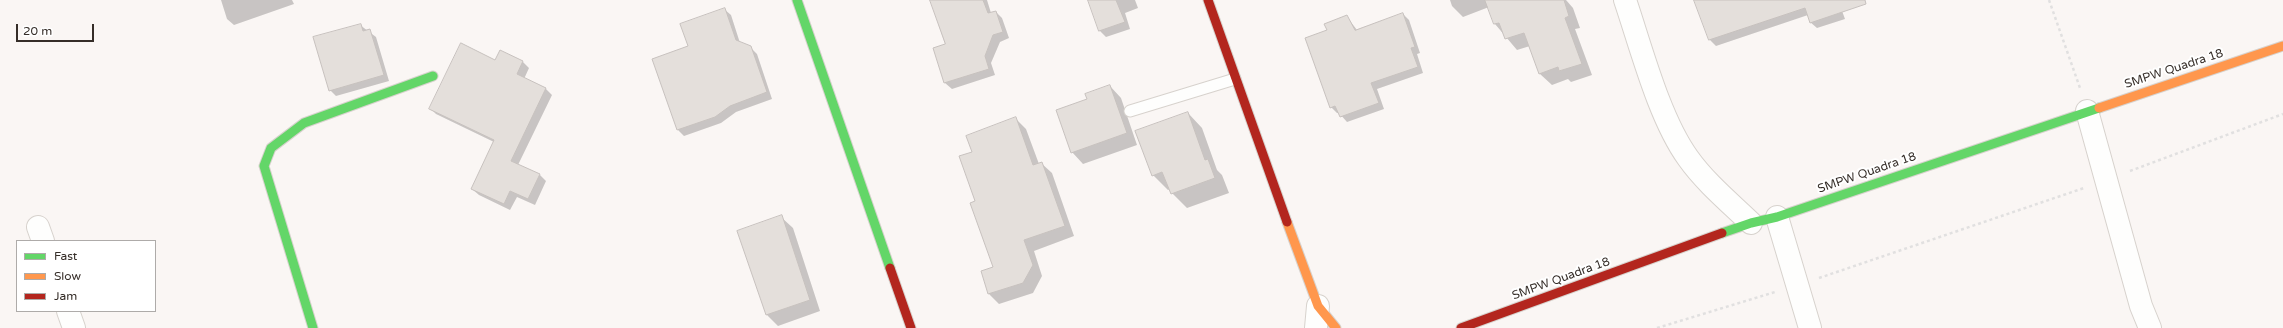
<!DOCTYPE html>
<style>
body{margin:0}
#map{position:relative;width:2283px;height:328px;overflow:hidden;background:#faf6f4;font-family:"Varela Round",sans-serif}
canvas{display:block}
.legend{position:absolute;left:16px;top:240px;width:140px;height:72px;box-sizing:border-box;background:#fff;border:1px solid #aeaba9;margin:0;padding:5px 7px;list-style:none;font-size:12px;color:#352d28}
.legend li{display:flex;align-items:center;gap:8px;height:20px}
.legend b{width:20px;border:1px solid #aeaba9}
.scale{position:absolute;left:16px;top:24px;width:78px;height:18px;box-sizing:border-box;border:2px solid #352d28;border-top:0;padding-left:5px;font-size:12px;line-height:14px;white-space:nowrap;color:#352d28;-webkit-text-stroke:3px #fff;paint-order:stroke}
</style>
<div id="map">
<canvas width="2283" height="328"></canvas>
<ul class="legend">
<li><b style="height:5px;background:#63d668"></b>Fast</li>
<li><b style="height:5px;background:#ff974d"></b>Slow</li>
<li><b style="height:5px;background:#b3261e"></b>Jam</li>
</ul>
<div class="scale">20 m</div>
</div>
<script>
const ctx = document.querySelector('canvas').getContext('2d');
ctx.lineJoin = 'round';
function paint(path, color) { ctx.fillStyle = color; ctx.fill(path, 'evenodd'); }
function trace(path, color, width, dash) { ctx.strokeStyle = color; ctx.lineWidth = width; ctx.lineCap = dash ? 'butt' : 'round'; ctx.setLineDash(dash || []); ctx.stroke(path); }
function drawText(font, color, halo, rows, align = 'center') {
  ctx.font = font + ' "Varela Round",sans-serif'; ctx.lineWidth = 4; ctx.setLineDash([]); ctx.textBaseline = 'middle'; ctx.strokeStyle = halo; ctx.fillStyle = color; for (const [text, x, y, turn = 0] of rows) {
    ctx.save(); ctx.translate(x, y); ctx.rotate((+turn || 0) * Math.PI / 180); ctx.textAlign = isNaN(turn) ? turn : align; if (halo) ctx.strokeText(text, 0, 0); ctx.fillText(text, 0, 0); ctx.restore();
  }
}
paint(new Path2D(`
 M 221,0 L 292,0 L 294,4 L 234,25 L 227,19 Z
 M 934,0 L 987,0 L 991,13 L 996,12 L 1002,18 L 1009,38 L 1000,42 L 991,63 L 995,75 L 952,89 L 945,83 L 934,48 L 946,44 Z
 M 1089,0 L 1135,0 L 1138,8 L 1125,13 L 1130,29 L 1106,37 L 1100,31 Z
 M 1450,0 L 1566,0 L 1573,8 L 1580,28 L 1575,29 L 1592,75 L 1571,82 L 1568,79 L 1552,85 L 1540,74 L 1530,46 L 1517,50 L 1495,24 L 1489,7 L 1463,17 L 1452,6 Z
 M 1696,0 L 1838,0 L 1845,19 L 1817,28 L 1810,22 L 1808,15 L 1716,46 L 1710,40 Z
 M 724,9 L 731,15 L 740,43 L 750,47 L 757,54 L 772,99 L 736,112 L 721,123 L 684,136 L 678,130 L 689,47 Z
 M 1403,14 L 1409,20 L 1420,53 L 1417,54 L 1423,73 L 1377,89 L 1384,109 L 1347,122 L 1339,113 L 1337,113 L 1331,107 L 1328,31 L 1347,17 L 1357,30 Z
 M 360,25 L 376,37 L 389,81 L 336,96 L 330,90 Z
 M 501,52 L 523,62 L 529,68 L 524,79 L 546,89 L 552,95 L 518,165 L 540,175 L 546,181 L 535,205 L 517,197 L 510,210 L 479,195 L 472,189 L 494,142 L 436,114 L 430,108 L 496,61 Z
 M 1110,86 L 1121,98 L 1137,145 L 1083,164 L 1072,152 Z
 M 1188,113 L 1202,128 L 1217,170 L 1222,175 L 1229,193 L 1187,208 L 1172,193 L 1170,189 L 1168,190 L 1153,175 Z
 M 1015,118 L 1026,129 L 1039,164 L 1041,163 L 1052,173 L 1074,236 L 1034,251 L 1042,276 L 1033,293 L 999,304 L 989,294 L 994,268 L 976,201 L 973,153 Z
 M 781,217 L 793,228 L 820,311 L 778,326 L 767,315 L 738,231 Z`), '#0003');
const building = new Path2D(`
 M 930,0 L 983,0 L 988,13 L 996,11 L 1003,32 L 993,35 L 985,56 L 989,69 L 944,83 L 933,48 L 945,44 Z
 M 1088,0 L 1116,0 L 1125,22 L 1099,31 Z
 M 1485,0 L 1564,0 L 1569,16 L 1565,18 L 1582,64 L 1559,71 L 1558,67 L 1539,74 L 1524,33 L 1505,39 L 1499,23 L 1494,24 Z
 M 1694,0 L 1865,0 L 1866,4 L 1810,23 L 1805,8 L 1709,40 Z
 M 725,8 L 736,40 L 751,46 L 767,92 L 730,106 L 715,117 L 677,130 L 652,59 L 688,46 L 680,24 Z
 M 1403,13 L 1415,47 L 1411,48 L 1418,67 L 1371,83 L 1379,103 L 1340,117 L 1335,106 L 1330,108 L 1305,38 L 1327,30 L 1324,24 L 1347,15 L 1355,30 Z
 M 361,24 L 363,31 L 370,29 L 384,75 L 329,91 L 313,37 Z
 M 461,43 L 495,60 L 500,50 L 523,61 L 517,74 L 546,88 L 511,161 L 540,174 L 528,199 L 510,191 L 504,204 L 471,189 L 494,140 L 429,109 Z
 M 1110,85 L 1127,133 L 1071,153 L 1056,110 L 1087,99 L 1085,94 Z
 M 1188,112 L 1205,160 L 1208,159 L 1215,178 L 1171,194 L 1162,172 L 1152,176 L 1135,131 Z
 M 1016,117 L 1033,165 L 1042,162 L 1065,226 L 1024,240 L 1033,265 L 1023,283 L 988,294 L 981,271 L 993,267 L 970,203 L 975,201 L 959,156 L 972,152 L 966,136 Z
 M 782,215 L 810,300 L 766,315 L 737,231 Z`);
paint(building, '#e4dfdb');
trace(building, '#c7c1be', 1);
const lane = new Path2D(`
 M 1130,111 L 1235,79`);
const street = new Path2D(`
 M 1625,0 C 1641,47 1659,118 1688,158 C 1705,182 1729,202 1751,223
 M 2087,111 L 2141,306 L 2150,328
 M 1777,217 L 1810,328
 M 38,227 L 43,241
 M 68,311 L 74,328
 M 1316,328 L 1318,306`);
const fast = new Path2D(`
 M 797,0 L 890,268
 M 1722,233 L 1751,223 L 1777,217 L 2099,108
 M 313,328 L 264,166 L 271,148 L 304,123 L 433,76`);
const slow = new Path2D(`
 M 2099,108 L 2283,46
 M 1287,222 L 1318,306 L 1336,328`);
const jam = new Path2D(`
 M 1208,0 L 1287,222
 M 890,268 L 911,328
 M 1461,328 L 1722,233`);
trace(lane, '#d7d2cd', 13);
trace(street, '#d7d2cd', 24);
trace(fast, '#d7d2cd', 11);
trace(slow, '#d7d2cd', 11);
trace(jam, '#d7d2cd', 11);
trace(new Path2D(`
 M 2049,0 L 2080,88
 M 2130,171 L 2283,114
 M 1819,278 L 2084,188
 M 1657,328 L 1775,292`), '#e1e0e0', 2.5, [3, 3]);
trace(lane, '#fefefd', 11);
trace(street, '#fefefd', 22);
trace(fast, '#63d668', 9);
trace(slow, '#ff974d', 9);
trace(jam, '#b3261e', 9);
drawText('12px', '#352d28', '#fff', [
 ["SMPW Quadra 18",2174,69,-18],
 ["SMPW Quadra 18",1867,173,-19],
 ["SMPW Quadra 18",1561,279,-20]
]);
</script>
